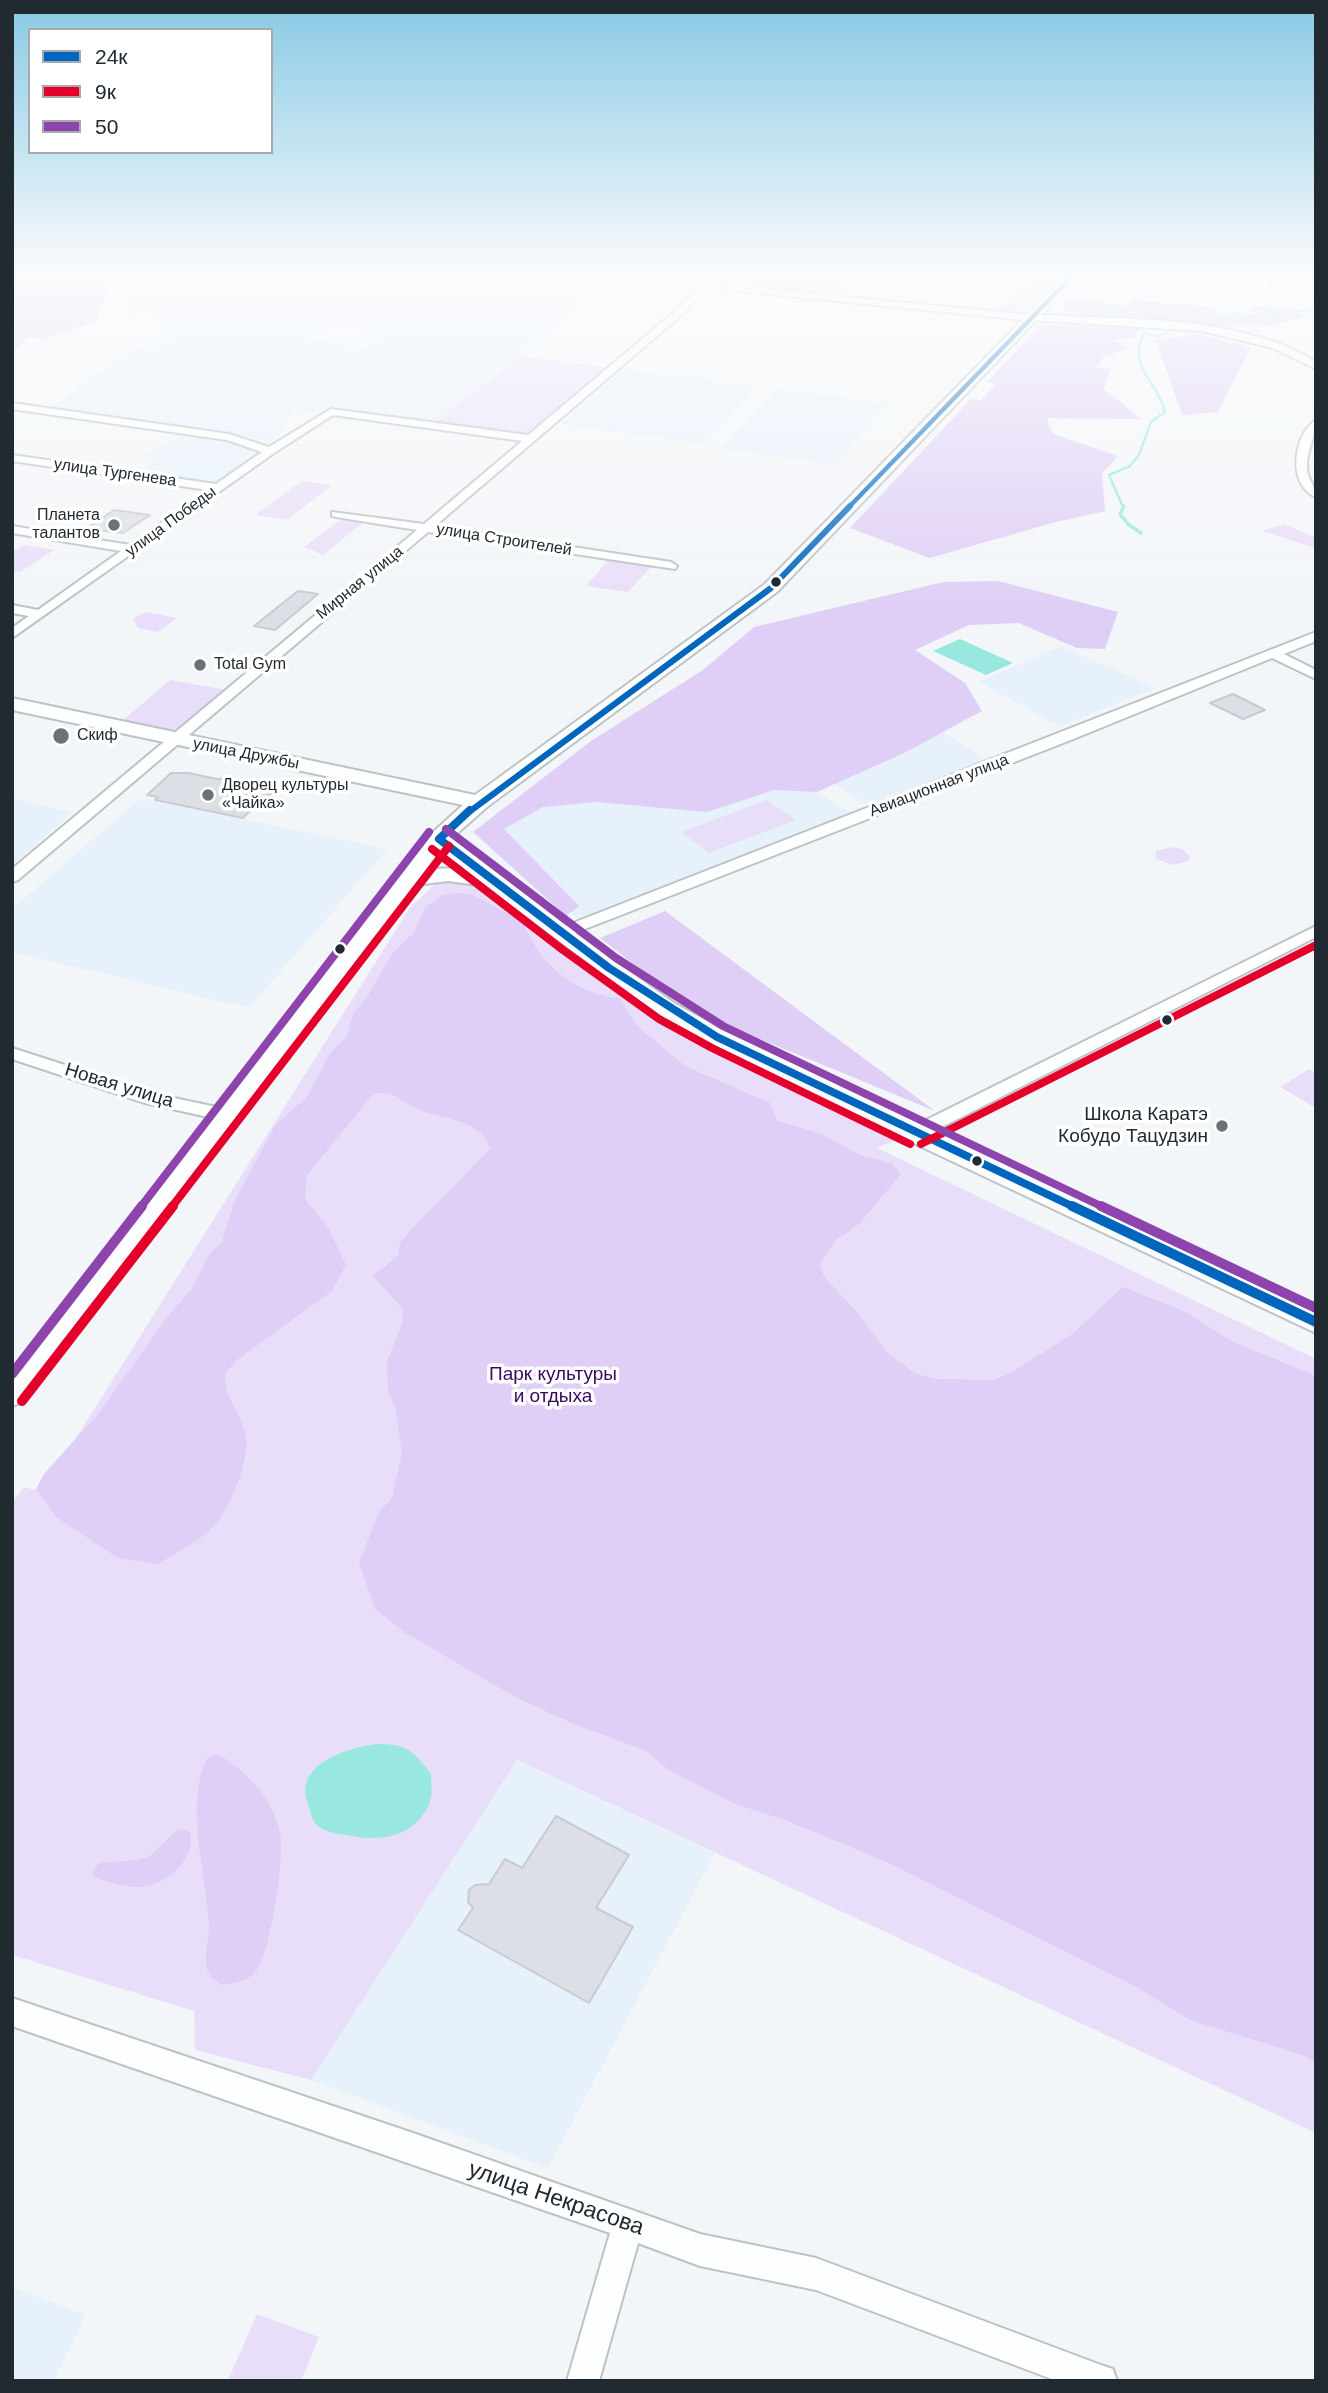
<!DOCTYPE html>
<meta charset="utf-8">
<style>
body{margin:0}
#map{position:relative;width:1328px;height:2393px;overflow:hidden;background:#f3f6f8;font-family:Helvetica,sans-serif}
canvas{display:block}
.frame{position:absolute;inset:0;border:14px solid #212a31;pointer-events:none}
.legend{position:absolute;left:28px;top:28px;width:245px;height:126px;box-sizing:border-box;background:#fff;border:2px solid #a6aaad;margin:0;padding:9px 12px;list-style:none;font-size:21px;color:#212a31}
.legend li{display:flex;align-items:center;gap:14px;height:35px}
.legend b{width:35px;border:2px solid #a6aaad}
</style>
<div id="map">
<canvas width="1328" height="2393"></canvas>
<div class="frame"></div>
<ul class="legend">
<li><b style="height:9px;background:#0065bd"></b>24к</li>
<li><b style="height:9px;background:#e4002b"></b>9к</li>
<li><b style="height:9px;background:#8e44ad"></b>50</li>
</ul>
</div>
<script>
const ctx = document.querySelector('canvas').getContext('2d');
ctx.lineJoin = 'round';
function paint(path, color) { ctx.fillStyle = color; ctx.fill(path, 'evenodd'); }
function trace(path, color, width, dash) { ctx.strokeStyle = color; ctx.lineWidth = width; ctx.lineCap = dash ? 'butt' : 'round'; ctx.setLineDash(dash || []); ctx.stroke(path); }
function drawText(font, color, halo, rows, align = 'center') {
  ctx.font = font + ' Helvetica,sans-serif'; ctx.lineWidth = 7; ctx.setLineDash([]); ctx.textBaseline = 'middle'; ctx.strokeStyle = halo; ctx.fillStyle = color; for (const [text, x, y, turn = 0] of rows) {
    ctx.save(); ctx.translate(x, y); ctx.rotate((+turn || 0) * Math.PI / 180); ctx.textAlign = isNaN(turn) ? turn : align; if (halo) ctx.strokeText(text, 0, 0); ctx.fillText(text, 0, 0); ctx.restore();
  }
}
paint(new Path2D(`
 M 123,273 L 645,273 L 590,297 L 434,423 L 324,410 L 317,413 L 292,409 L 275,442 L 48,409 L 135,348 L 172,344 L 152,312 L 128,315 L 115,284 ZM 335,324 L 385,334 L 365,348 L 307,340 Z
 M 623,369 L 758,387 L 703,444 L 561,424 Z
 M 777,389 L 886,403 L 836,465 L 721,449 Z
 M 184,434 L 271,447 L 221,483 L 136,474 L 153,462 L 150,461 L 153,458 L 144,456 Z
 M 1061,646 L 1156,688 L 1060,726 L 979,682 Z
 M 942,732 L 988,760 L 866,804 L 831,782 Z
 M 611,746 L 804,785 L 856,815 L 581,921 L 493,844 L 515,810 Z
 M 12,798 L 73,812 L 12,865 Z
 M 140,799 L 266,824 L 387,849 L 249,1008 L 12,952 L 12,909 Z
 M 516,1760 L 715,1853 L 548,2168 L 311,2080 Z
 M 12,2287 L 86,2315 L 53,2381 L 12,2381 Z`), '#e6f1fb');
paint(new Path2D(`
 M 760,273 L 772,273 L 857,284 L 845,296 L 746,286 Z
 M 1036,273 L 1063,273 C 1037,299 1034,316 994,311 Z
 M 519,356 L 609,368 L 530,436 L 434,423 Z
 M 302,481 L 332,485 L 287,520 L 255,515 Z
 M 342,519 L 364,522 L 323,555 L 304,547 Z
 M 1284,524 L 1316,538 L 1316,548 L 1262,531 Z
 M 24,545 L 54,550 L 20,572 L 12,571 L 12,552 Z
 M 609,559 L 652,566 L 628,592 L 586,586 Z
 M 145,612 L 177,618 L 158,632 L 138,628 L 133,619 Z
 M 170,680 L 227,690 L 175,732 L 122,721 Z
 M 767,800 L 796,820 L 709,853 L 681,832 Z
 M 1172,847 L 1182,849 L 1190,856 L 1189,861 L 1173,865 L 1156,859 L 1156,851 Z
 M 452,878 L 484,883 L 589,970 L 648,1011 L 700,1040 L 899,1139 L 877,1148 L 1316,1359 L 1316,2133 L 517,1760 L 311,2080 L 195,2050 L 194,2011 L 12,1955 L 12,1503 L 24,1487 L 42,1492 L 411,906 L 438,882 Z
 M 1309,1069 L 1316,1073 L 1316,1108 L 1280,1087 Z
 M 257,2314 L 319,2337 L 301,2381 L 228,2380 Z`), '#e9def9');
paint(new Path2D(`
 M 12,273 L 38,273 L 32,279 L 48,283 L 106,282 L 107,295 L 95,322 L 46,339 L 28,337 L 12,353 Z
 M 1067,300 L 1095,301 L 1126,306 L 1134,300 L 1194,305 L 1207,312 L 1251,317 L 1254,313 L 1250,309 C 1269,301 1292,310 1309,316 L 1273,325 L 1224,326 L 1133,320 L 1111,315 L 1087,317 L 1062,308 Z
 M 1042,324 L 1139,329 L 1134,338 L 1113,340 L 1128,348 L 1104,357 L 1095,368 L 1111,369 L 1103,389 L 1142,419 L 1047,418 L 1053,434 L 1118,456 L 1102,474 L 1105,511 L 1056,522 L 930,558 L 850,528 L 971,399 L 981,400 L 997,384 L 987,382 Z
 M 1200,334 L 1250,348 L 1218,412 L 1182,415 L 1156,340 Z
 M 998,581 L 1118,612 L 1105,649 L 1077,648 L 1019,623 L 969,625 L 915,650 L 965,683 L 982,711 L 904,753 L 817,792 L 774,790 L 707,812 L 596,802 L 543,807 L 504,829 L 579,906 L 566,916 L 473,832 L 591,741 L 703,670 L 754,627 L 943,582 Z
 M 457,893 L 471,894 L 523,921 C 538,963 574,994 619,998 L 637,1026 L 685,1066 L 770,1103 L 777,1121 L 822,1134 L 860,1155 L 892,1164 L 901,1174 L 859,1224 L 835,1241 L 820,1264 L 824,1277 L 858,1313 L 888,1354 L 917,1374 L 936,1379 L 994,1380 L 1010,1373 L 1071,1335 L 1123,1287 L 1184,1311 L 1231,1341 L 1316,1376 L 1316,2063 L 1305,2056 L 1190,2020 L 1140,1989 L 891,1864 L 788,1821 L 735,1804 L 669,1770 L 644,1750 L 576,1725 L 515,1697 L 406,1633 L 375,1609 L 359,1563 L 379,1512 L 392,1498 L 402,1452 L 395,1406 L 388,1393 L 387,1362 L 403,1321 L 402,1308 L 373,1276 L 398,1256 L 400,1243 L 409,1232 L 490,1149 C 482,1118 440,1120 415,1108 C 395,1098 398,1092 374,1093 L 307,1175 L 305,1199 L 329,1229 L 346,1265 L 332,1291 L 237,1360 L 225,1373 C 223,1396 240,1411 245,1433 C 252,1457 230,1509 213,1527 C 198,1542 176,1552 159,1564 L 118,1558 L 56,1517 L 36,1489 L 44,1474 L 98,1414 L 168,1316 L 191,1290 L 210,1253 L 222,1242 L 234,1202 L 276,1124 L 307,1097 L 330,1053 L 347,1036 L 353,1014 L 367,997 L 392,954 L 414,932 L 425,908 L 442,895 Z
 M 665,911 L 935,1111 L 697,1013 L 600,938 Z
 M 218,1754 C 247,1772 273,1798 280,1833 C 285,1857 271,1951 256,1971 C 249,1981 233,1983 222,1985 C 215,1980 209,1977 207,1969 C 204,1956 209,1939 209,1926 C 207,1877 184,1804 207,1759 Z
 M 178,1829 L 189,1831 C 199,1859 163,1888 136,1887 C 122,1886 105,1882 93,1876 L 92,1872 L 99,1863 L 138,1860 L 150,1856 Z`), '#dfcef6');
paint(new Path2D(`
 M 960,639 L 1013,663 L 986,675 L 933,651 Z
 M 377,1744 C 407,1744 413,1751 431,1774 C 431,1782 433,1793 430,1801 C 418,1836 383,1842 351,1836 C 339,1834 325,1833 316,1824 C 312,1820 310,1810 308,1804 C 293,1764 347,1748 377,1744 Z`), '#98e8e0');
trace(new Path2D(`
 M 1068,310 L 1099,310 L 1173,319
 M 1173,321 L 1177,312 L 1203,307 L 1221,316 L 1235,314 L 1266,318 L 1316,308
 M 1123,507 L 1109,475 L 1130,466 L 1139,455 L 1151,422 L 1165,412 C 1158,381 1126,367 1144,333 L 1159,337 L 1172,329`), '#98e8e0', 2.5);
trace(new Path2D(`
 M 1124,506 L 1120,514 L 1129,525 L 1141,533`), '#98e8e0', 3.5);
const building = new Path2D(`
 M 114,510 L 150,515 L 123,533 L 86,529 Z
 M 298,591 L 318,594 L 275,630 L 254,626 Z
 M 1233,694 L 1265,710 L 1243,719 L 1210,703 Z
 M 171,773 L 188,773 L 217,779 L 235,778 L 283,789 L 264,797 L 243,818 L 155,800 L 158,797 L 147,795 Z
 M 556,1816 L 629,1855 L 596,1908 L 633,1927 L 589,2003 L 458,1930 L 473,1908 L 468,1902 L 469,1890 L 475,1885 L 489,1884 L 505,1859 L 522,1868 Z`);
paint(building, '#dcdfe5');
trace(building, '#c8cbd1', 2);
const street = new Path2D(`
 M 1282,273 L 1290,273 L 1285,282 L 1271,287 L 1271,283 Z
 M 705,282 C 808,293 910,304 1013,313 C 1105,321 1236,311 1316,362 L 1316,369 L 1273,348 L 1202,331 L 1014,319 L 707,288 L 678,318 L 435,526 L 671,562 L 677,566 L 675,569 L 428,532 L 18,880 L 12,882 L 12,869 L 417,530 L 336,517 L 332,516 L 332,512 L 424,524 L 522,441 L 333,415 L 274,453 L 12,638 L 12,628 L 29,616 L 12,613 L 12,605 L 38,610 L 121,551 L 12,533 L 12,526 L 130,545 L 208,490 L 12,461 L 12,455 L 216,484 L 262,452 L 227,440 L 12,409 L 12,403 L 229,434 L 269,447 L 331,409 L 528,435 L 672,314 Z
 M 1316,420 C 1316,436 1307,449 1307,465 C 1306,479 1316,485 1316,497 C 1286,485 1294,433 1316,420 Z
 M 1316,632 L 1316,641 L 1284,654 L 1316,670 L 1316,679 L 1272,658 L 1071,740 L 567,936 L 555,936 L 553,933 L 555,930 Z
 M 1316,926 L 1316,937 L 922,1137 L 915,1139 L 906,1133 L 908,1129 Z
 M 12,1048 L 155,1094 L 226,1109 L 235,1115 L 226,1121 L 145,1103 L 12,1059 Z
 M 12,1998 L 413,2133 L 700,2234 L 816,2258 L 1101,2365 L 1113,2369 L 1117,2381 L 1057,2381 L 816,2290 L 700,2266 L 638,2243 L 599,2381 L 567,2381 L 610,2233 L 12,2026 Z`);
const secondary = new Path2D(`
 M 1068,273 L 1081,273 L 777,592 L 487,807 L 452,838 L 578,935 L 674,1003 L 726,1032 L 1316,1309 L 1316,1333 L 905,1139 L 708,1042 L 656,1013 L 485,886 L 448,881 L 416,885 L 23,1402 L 12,1406 L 12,1371 L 217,1109 L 274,1040 L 431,834 L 463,805 L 12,710 L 12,698 L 475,795 L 765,584 ZM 441,852 L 463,868 L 428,869 Z`);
trace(street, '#bdc2c6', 4);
trace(secondary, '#bdc2c6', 4);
paint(street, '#fdfefe');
paint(secondary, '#fdfefe');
trace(new Path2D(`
 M 849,507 L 1075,273`), '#0065bd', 4.5);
trace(new Path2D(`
 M 469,812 L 771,588 L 850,506`), '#0065bd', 6);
trace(new Path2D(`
 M 439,839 L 609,968 L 717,1037 L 1076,1208
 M 439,839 L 470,810`), '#0065bd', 8);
trace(new Path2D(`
 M 1072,1206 L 1316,1322`), '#0065bd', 10);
trace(new Path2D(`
 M 432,849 L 563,950 L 659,1019 L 712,1048 L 910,1144
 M 921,1144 L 1316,945
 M 171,1208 L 449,846`), '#e4002b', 8);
trace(new Path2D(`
 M 22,1401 L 173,1206`), '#e4002b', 10);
trace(new Path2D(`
 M 446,829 L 616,958 L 723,1026 L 1105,1208
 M 140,1208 L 429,832`), '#8e44ad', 8);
trace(new Path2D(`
 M 1101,1206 L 1316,1308
 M 12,1374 L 142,1206`), '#8e44ad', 10);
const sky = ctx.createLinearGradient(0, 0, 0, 608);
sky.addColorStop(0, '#88c9e5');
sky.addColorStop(0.45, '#fafbfc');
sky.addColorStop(1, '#fafbfc00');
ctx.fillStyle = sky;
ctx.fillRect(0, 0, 1328, 608);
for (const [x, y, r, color] of [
 [114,525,7,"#6a7177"],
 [776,582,6,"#212a31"],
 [200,665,7,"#6a7177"],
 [61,736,9,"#6a7177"],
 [208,795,7,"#6a7177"],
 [340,949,6,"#212a31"],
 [1167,1020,6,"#212a31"],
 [1222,1126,7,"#6a7177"],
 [977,1161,6,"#212a31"]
]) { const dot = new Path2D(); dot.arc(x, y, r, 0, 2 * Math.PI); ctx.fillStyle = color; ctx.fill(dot); trace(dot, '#fff', 2.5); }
drawText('16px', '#212a31', '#fff', [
 ["улица Тургенева",115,473,8],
 ["улица Победы",171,522,-36],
 ["улица Строителей",504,540,9],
 ["Мирная улица",360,583,-39],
 ["улица Дружбы",246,754,11],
 ["Авиационная улица",939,786,-21]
]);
drawText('16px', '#212a31', '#fff', [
 ["Планета",100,516,"right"],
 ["талантов",100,534,"right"],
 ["Total Gym",214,665],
 ["Скиф",77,736],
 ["Дворец культуры",222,786],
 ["«Чайка»",222,804]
], 'left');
drawText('19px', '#212a31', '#fff', [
 ["Новая улица",119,1086,17]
]);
drawText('19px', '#212a31', '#fff', [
 ["Школа Каратэ",1208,1115],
 ["Кобудо Тацудзин",1208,1137]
], 'right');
drawText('19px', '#3a095e', '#fff', [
 ["Парк культуры",553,1375],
 ["и отдыха",553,1397]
]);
drawText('23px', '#212a31', '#fff', [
 ["улица Некрасова",556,2199,19]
]);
</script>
